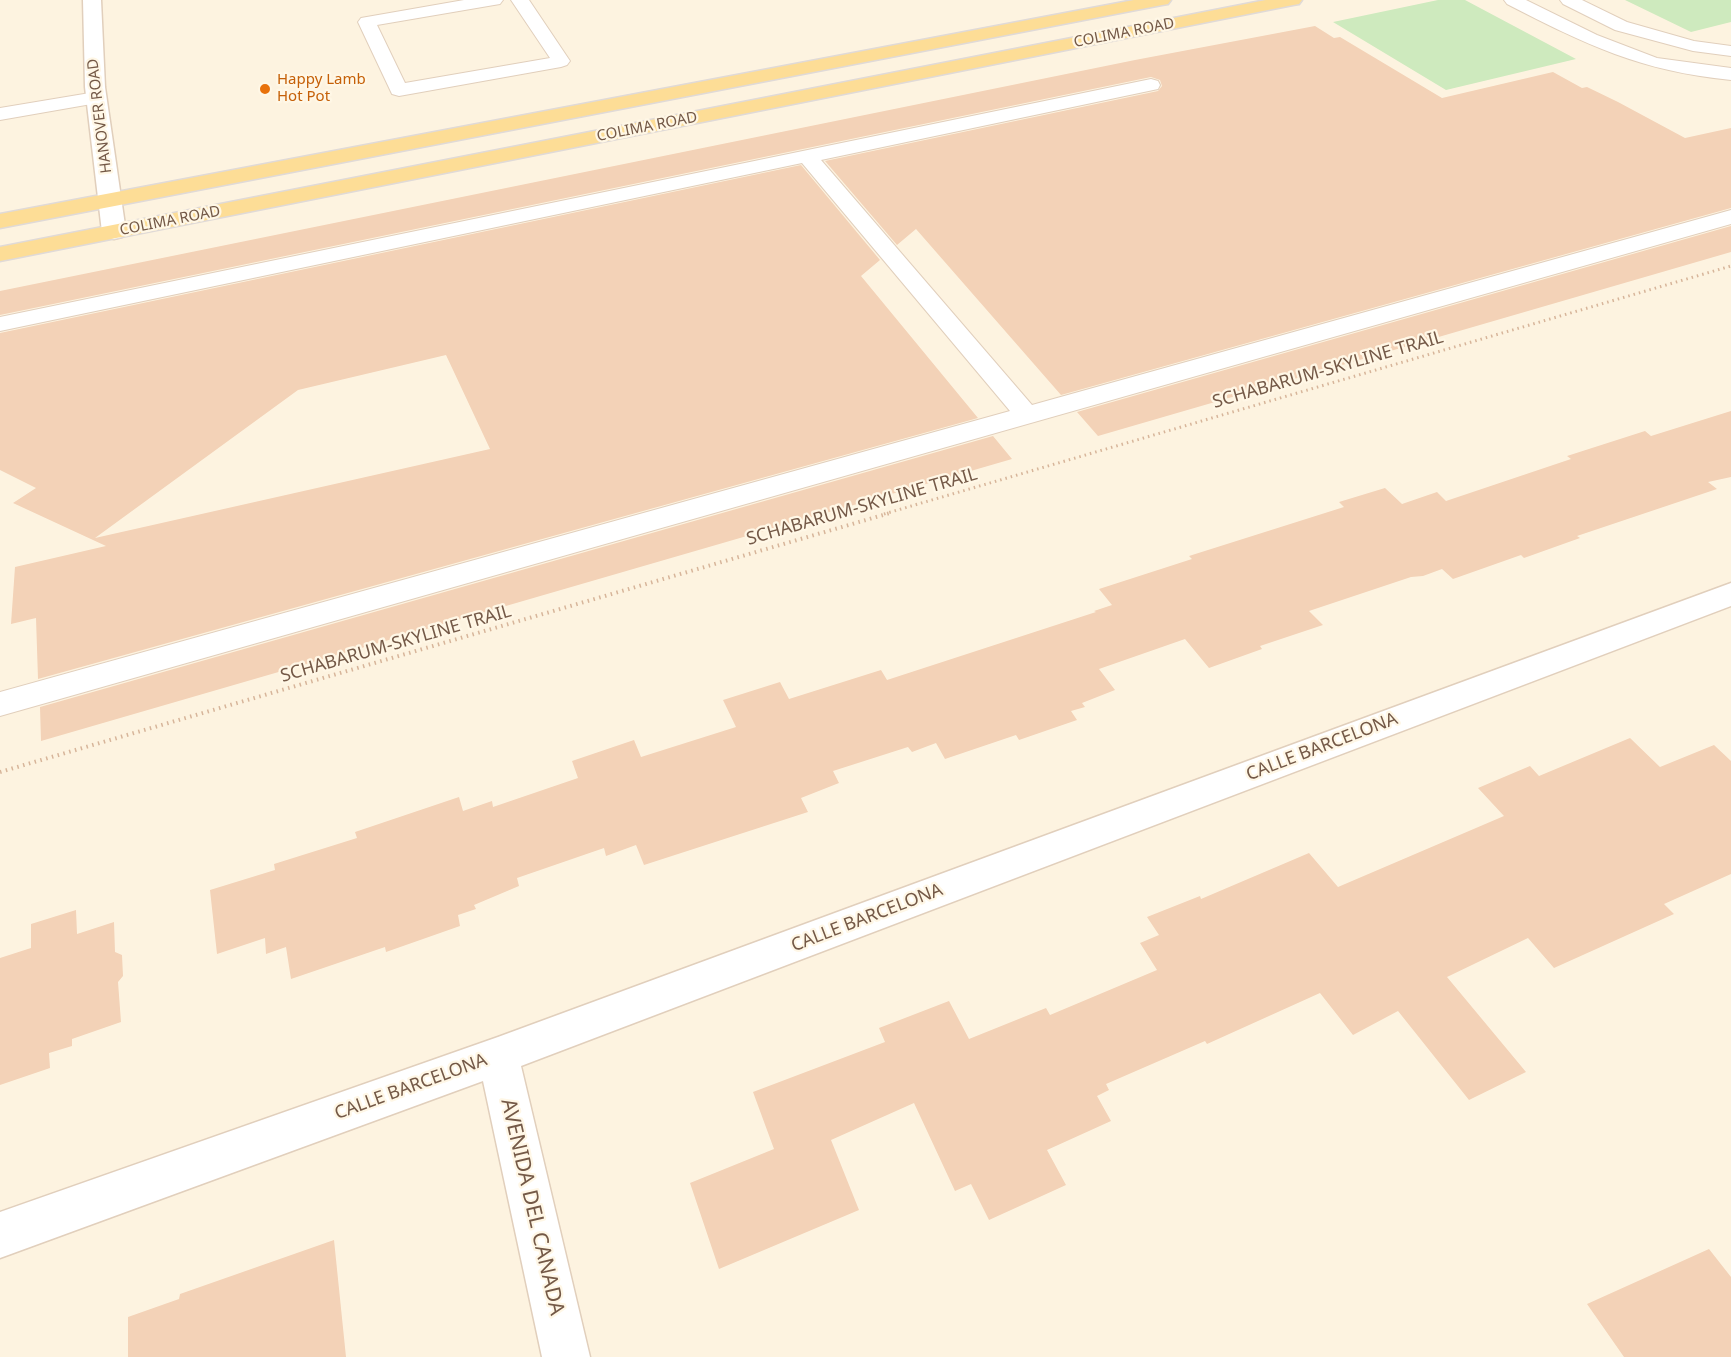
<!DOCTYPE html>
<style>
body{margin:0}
canvas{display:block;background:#fdf3e0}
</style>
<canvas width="1731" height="1357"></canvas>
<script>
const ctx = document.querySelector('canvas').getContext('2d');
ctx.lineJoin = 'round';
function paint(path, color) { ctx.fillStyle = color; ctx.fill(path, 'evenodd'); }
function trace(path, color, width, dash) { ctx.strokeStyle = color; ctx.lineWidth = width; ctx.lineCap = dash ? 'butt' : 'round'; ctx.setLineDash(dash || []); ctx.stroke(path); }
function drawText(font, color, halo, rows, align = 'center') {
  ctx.font = font + ' "Noto Sans",sans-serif'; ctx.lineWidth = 4.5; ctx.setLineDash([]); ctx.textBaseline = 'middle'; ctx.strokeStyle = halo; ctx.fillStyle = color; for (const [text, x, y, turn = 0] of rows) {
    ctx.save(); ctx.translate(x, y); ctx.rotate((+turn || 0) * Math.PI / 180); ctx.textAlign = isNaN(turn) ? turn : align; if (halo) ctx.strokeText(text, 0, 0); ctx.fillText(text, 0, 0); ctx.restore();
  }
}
paint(new Path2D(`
 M 1438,0 L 1465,0 L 1576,59 L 1446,90 L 1333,22 Z
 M 1625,0 L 1731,0 L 1731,22 L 1691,32 Z`), '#ceeabe');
paint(new Path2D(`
 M 1315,26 L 1334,38 L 1340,37 L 1442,98 L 1553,72 L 1582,88 L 1587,87 L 1618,102 L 1685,138 L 1731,128 L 1731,208 L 1061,395 L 916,229 L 897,245 L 825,161 L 1158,91 L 1162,86 L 1160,80 L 1151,77 L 0,315 L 0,291 L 1135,60 Z
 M 801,165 L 880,260 L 861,276 L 978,418 L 38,679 L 36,618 L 11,624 L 15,567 L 106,546 L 13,503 L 36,488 L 0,470 L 0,333 ZM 446,355 L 490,449 L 95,538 L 298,390 Z
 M 1731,226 L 1731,252 L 1098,436 L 1077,412 Z
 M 1731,411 L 1731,477 L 1708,482 L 1717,489 L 1577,536 L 1580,538 L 1524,558 L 1521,555 L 1453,579 L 1442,569 L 1423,576 L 1411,577 L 1309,611 L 1323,625 L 1260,646 L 1262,649 L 1209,668 L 1185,639 L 1099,669 L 1115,690 L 1082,703 L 1085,707 L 1071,711 L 1077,720 L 1019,740 L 1016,735 L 945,759 L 936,743 L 912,752 L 908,747 L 833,771 L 839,783 L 801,798 L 808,812 L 644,865 L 636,845 L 606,856 L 604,848 L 517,878 L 519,886 L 474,905 L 476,909 L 458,915 L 460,926 L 386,952 L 385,947 L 291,979 L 286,947 L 266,954 L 265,938 L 217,954 L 210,890 L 275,870 L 274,864 L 357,838 L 355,832 L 459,797 L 463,811 L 492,801 L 493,807 L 578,778 L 572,761 L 634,740 L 641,757 L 736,727 L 723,700 L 780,682 L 789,699 L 881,670 L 887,680 L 1096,612 L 1094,611 L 1112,605 L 1099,589 L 1192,559 L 1189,556 L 1344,507 L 1339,502 L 1385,488 L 1402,504 L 1437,492 L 1446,501 L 1571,459 L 1567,456 L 1645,431 L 1651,436 Z
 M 993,436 L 1012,459 L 41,741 L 40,707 Z
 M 1630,738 L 1660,767 L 1714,745 L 1731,761 L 1731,874 L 1664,904 L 1674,914 L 1554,968 L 1528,938 L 1447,977 L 1526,1072 L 1469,1100 L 1398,1011 L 1353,1035 L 1320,993 L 1207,1044 L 1205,1041 L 1106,1084 L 1109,1090 L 1097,1096 L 1111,1121 L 1047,1150 L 1066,1185 L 989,1220 L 971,1184 L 955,1191 L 914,1103 L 831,1140 L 859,1210 L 719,1269 L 690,1183 L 774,1149 L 753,1092 L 885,1042 L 879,1028 L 949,1001 L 969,1039 L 1046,1008 L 1050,1015 L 1157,970 L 1140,943 L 1159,935 L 1147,917 L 1200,896 L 1201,899 L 1309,853 L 1338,887 L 1504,816 L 1478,788 L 1530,766 L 1539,776 Z
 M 76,910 L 77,934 L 114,922 L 115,952 L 122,955 L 123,976 L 118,982 L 121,1022 L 72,1039 L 72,1046 L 49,1053 L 50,1068 L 0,1085 L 0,958 L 31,948 L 31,924 Z
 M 334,1240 L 346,1357 L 128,1357 L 128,1317 L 179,1299 L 180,1294 Z
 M 1709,1249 L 1731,1277 L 1731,1357 L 1624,1357 L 1587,1304 Z`), '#f3d2b7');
const service = new Path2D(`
 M 464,0 L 503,0 L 500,4 L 494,5 L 377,25 L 405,83 L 550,58 L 511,0 L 529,0 L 570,61 L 567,65 L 561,67 L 399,96 L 392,94 L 358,22 L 361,18 Z
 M 1504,0 L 1526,0 L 1597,35 L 1657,58 L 1731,68 L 1731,80 C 1640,71 1587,45 1507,4 Z
 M 1560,0 L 1582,0 L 1627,22 L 1694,41 L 1731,46 L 1731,56 L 1693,51 L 1615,30 L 1563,4 Z
 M 1151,79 L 1158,81 L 1160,85 L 1158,89 L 821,160 L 1032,405 L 1731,210 L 1731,224 L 0,716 L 0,692 L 1010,411 L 802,163 L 0,331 L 0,317 Z
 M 96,92 L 103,94 L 106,98 L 103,102 L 0,120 L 0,108 Z`);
const minor = new Path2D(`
 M 1731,583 L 1731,606 L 521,1066 L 590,1357 L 542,1357 L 483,1081 L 0,1258 L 0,1212 L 498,1037 Z`);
const tertiary = new Path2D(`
 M 83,0 L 101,0 L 105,87 L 126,232 L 122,237 L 114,239 L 106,237 L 102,232 L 85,87 Z`);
const primary = new Path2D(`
 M 1134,0 L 1171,0 L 1168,4 L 1162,5 L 0,228 L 0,214 Z
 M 1266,0 L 1302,0 L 1299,4 L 1293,5 L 0,261 L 0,247 Z`);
trace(service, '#e1cfbc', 2);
trace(minor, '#e1cfbc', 3);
trace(tertiary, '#e1cfbc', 3);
trace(primary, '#e0dad7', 3);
trace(new Path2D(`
 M 884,514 L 1731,266`), '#d7b59a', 3, [1.5, 4]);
trace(new Path2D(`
 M 0,772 L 890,513`), '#d7b59a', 4, [1.5, 4.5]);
paint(service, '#fff');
paint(minor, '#fff');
paint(tertiary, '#fff');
paint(primary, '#fddd96');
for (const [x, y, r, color] of [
 [265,89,6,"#e8710a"]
]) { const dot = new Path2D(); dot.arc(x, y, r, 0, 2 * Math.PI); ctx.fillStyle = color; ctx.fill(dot); trace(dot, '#fff7e6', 2); }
drawText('15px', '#745947', '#fff7e6', [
 ["COLIMA ROAD",1124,33,-11],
 ["HANOVER ROAD",100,116,-97],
 ["COLIMA ROAD",647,127,-11],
 ["COLIMA ROAD",170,221,-11]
]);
drawText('15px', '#c56008', '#fff7e6', [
 ["Happy Lamb",277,80],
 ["Hot Pot",277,97]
], 'left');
drawText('18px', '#745947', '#fff7e6', [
 ["SCHABARUM-SKYLINE TRAIL",1328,370,-16],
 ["SCHABARUM-SKYLINE TRAIL",862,507,-16],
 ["SCHABARUM-SKYLINE TRAIL",396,644,-16],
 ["CALLE BARCELONA",1322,747,-21],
 ["CALLE BARCELONA",867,918,-21],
 ["CALLE BARCELONA",411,1087,-20]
]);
drawText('21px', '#745947', '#fff7e6', [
 ["AVENIDA DEL CANADA",532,1207,77]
]);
</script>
